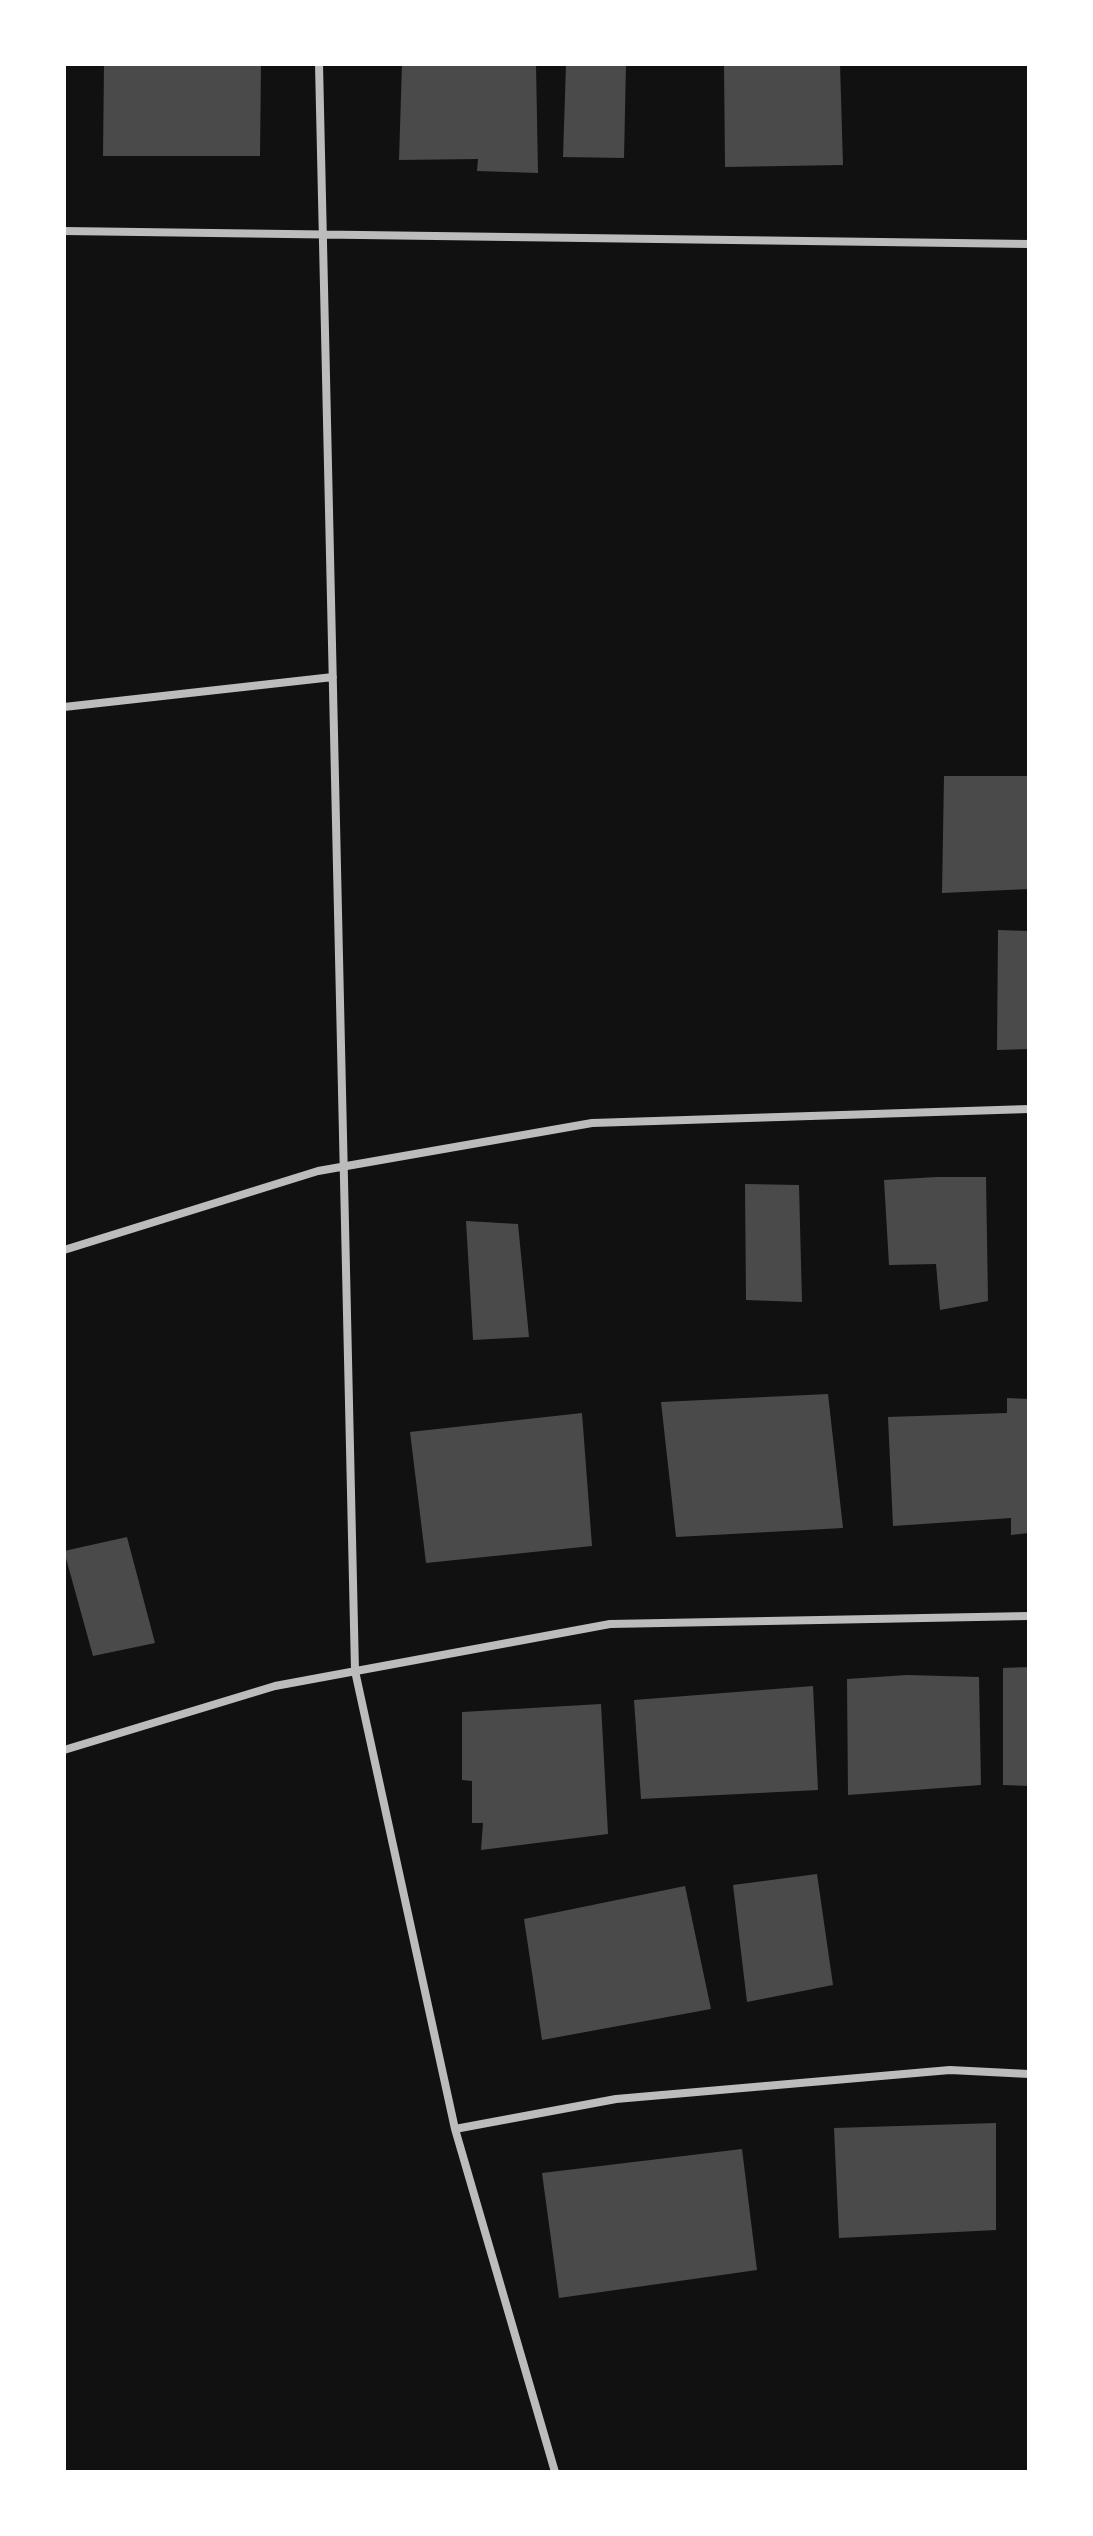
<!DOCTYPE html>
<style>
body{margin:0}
#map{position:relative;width:1093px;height:2536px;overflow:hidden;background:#111;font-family:"Fira Sans Condensed",sans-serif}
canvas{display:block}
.frame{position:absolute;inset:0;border:66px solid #fff;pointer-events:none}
</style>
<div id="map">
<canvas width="1093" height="2536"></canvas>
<div class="frame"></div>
</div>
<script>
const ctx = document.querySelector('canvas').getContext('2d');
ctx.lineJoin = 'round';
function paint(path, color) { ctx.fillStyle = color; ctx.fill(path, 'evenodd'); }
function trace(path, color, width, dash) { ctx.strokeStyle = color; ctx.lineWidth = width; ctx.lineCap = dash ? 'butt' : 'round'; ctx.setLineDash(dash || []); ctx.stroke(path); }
paint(new Path2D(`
 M 104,64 L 261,64 L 260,156 L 103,156 Z
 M 402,64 L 536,64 L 538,173 L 477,171 L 478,159 L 399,160 Z
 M 566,64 L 626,64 L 624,158 L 563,157 Z
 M 724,64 L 840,64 L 843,165 L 725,167 Z
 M 944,776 L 1029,776 L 1029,889 L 942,893 Z
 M 998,930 L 1029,931 L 1029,1049 L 997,1050 Z
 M 937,1177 L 986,1177 L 988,1301 L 940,1310 L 936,1264 L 889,1265 L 884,1180 Z
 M 745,1184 L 799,1185 L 802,1302 L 746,1300 Z
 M 466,1221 L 518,1224 L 529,1337 L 473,1340 Z
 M 828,1394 L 843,1528 L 676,1537 L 661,1402 Z
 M 1007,1398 L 1029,1399 L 1029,1533 L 1011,1535 L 1011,1518 L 893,1526 L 888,1417 L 1007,1413 Z
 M 582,1413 L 592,1546 L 426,1563 L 410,1432 Z
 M 127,1537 L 155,1643 L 93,1656 L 64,1551 Z
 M 1029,1667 L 1029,1786 L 1003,1785 L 1003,1668 Z
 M 907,1675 L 979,1677 L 981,1785 L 848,1795 L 847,1679 Z
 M 813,1686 L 818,1790 L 641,1799 L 634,1700 Z
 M 601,1704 L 608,1834 L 481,1850 L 483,1823 L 472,1823 L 472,1781 L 462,1780 L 462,1712 Z
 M 817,1874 L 833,1985 L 747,2002 L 733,1885 Z
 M 685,1886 L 711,2009 L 542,2040 L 524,1919 Z
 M 996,2123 L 996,2230 L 839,2238 L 834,2128 Z
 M 742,2149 L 757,2270 L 559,2298 L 542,2173 Z`), '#4a4a4a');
trace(new Path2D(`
 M 319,64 L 355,1671 L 455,2129 L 555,2472
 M 64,231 L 1029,244
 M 64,707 L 333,677
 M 64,1250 L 318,1171 L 592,1123 L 1029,1109
 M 64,1750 L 275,1686 L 610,1624 L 1029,1616
 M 455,2129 L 616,2099 L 950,2070 L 1029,2074`), '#bcbcbc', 8);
</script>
